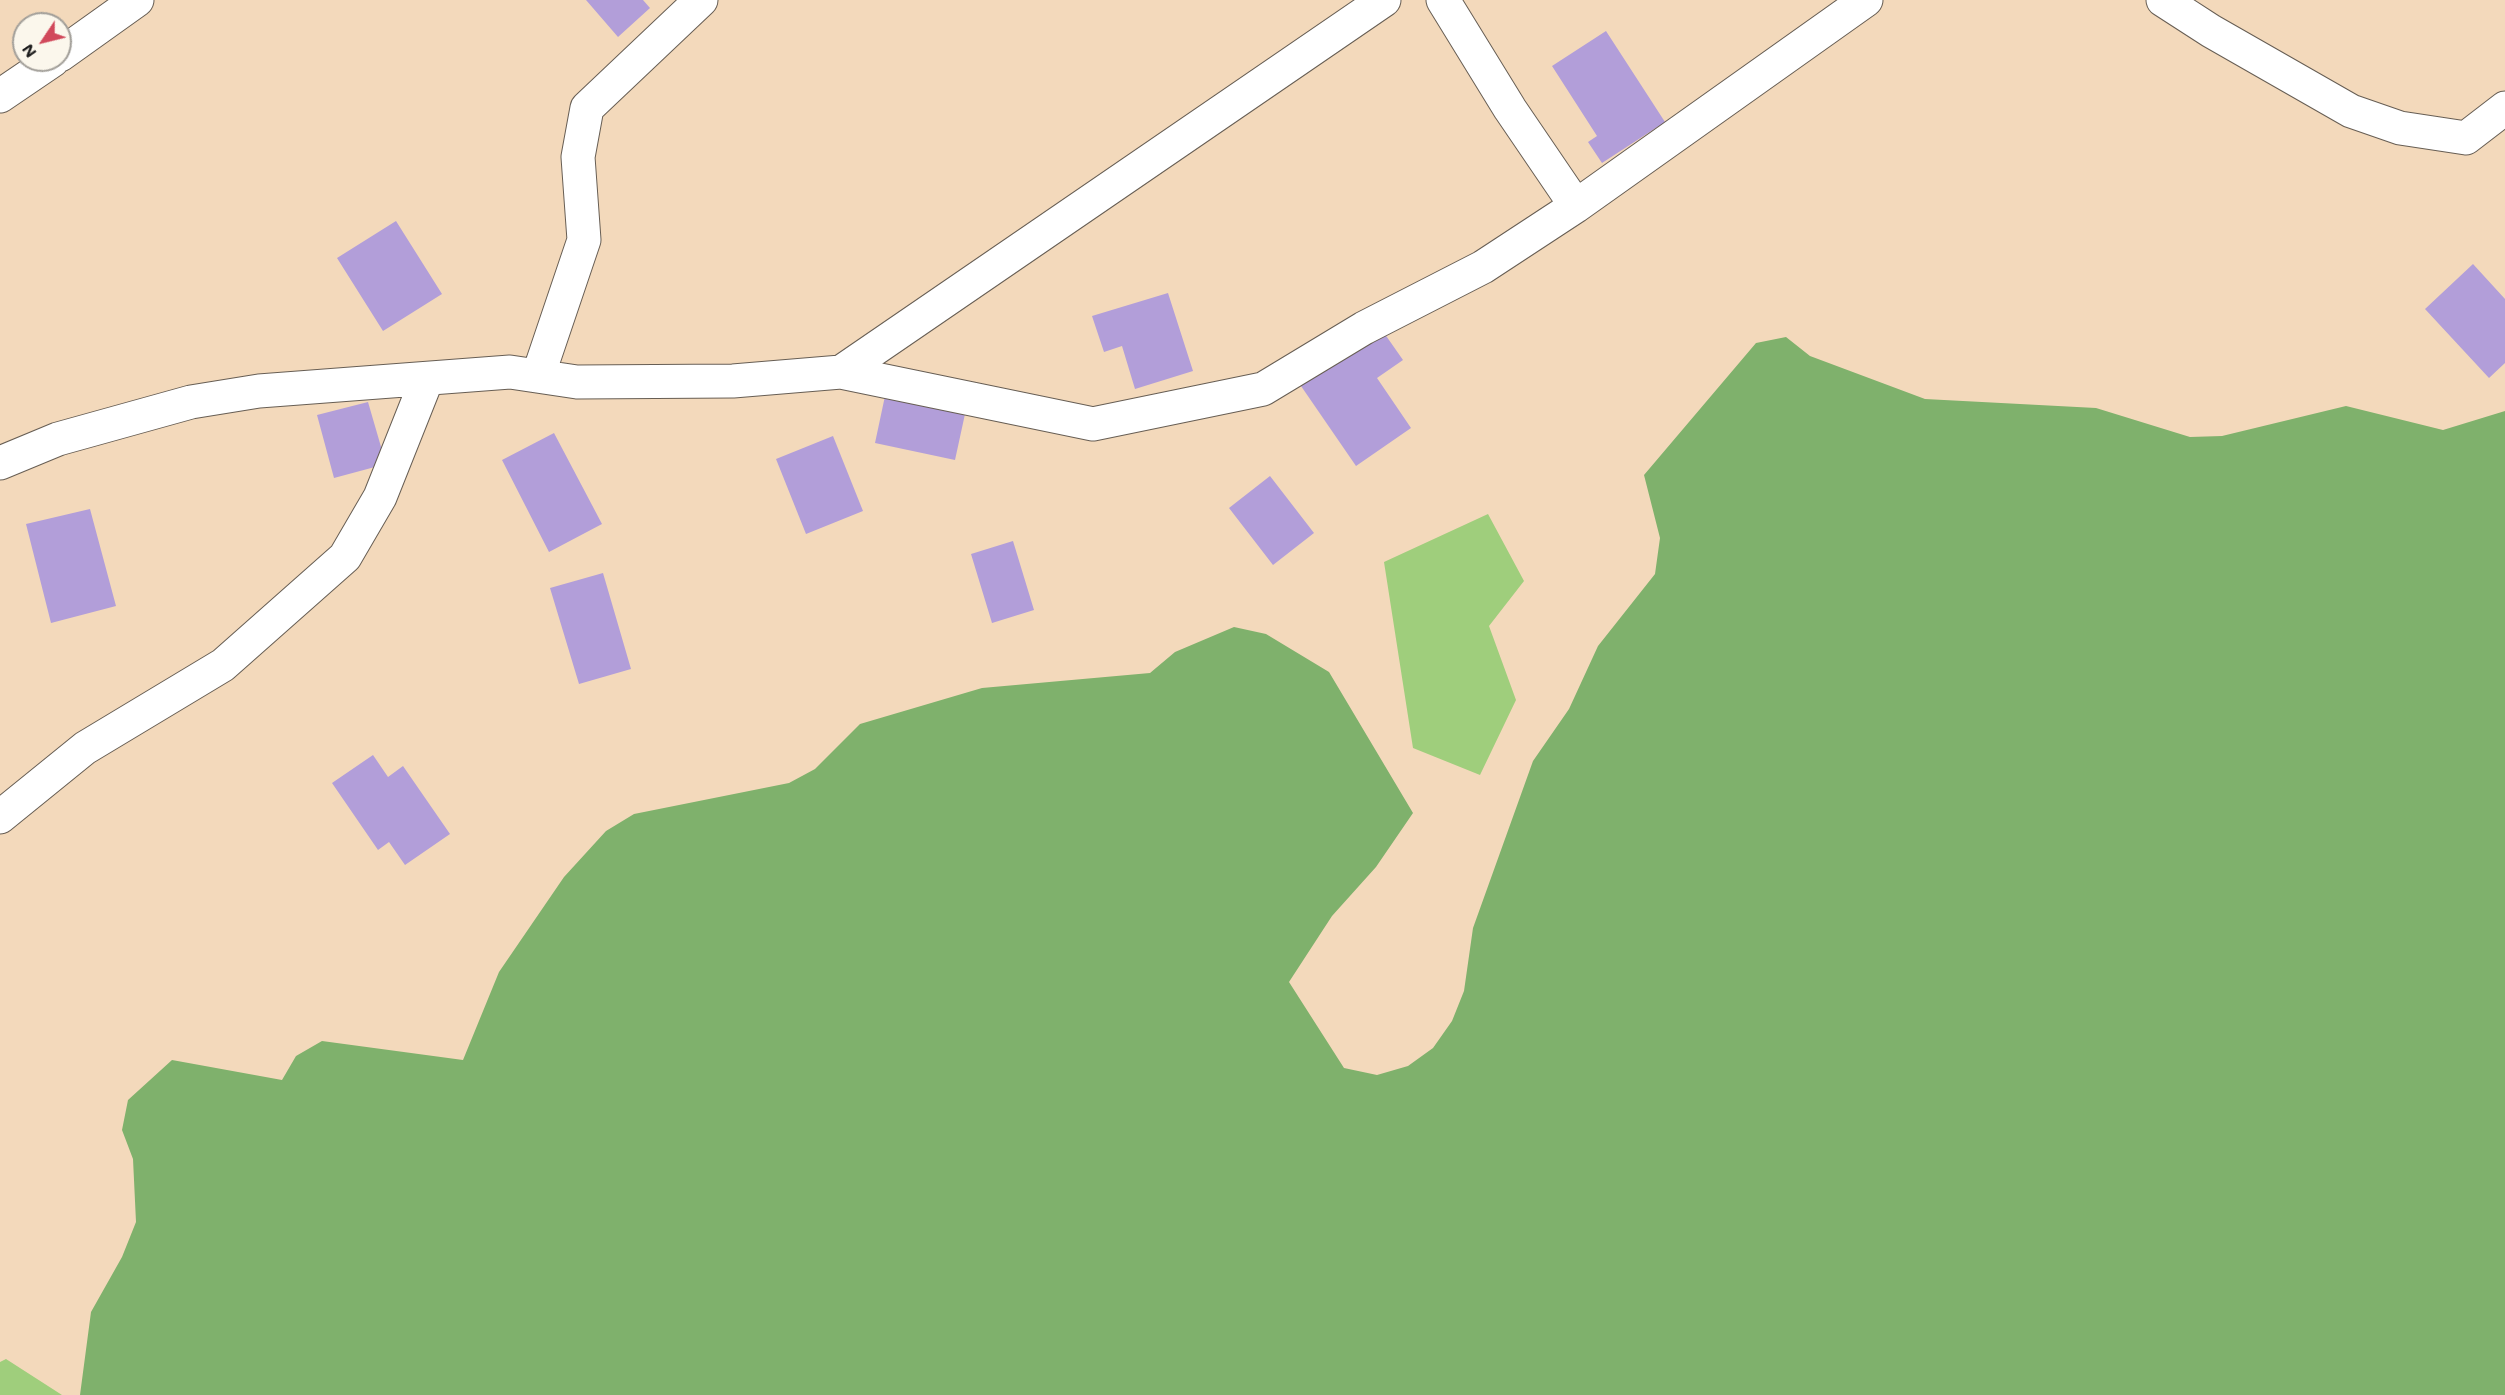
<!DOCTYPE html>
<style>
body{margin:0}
#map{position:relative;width:2505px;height:1395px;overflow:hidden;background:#f3d9bb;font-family:Mali,sans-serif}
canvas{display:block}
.north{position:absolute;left:12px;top:12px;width:60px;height:60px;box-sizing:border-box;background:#fbf7ec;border:2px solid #a29f99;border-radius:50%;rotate:235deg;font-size:16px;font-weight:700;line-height:24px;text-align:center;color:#1c1c1c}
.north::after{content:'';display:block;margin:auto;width:21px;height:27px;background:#d1495b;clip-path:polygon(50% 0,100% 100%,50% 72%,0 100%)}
</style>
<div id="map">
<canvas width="2505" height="1395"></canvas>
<div class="north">N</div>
</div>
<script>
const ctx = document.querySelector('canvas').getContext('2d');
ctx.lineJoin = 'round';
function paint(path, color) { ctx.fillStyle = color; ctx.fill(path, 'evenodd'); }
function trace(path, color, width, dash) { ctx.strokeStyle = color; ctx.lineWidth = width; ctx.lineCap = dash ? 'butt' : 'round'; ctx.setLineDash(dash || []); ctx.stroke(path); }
paint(new Path2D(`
 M 1488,514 L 1524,581 L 1489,626 L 1516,700 L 1480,775 L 1413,748 L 1384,562 Z
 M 6,1359 L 62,1395 L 0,1395 L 0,1362 Z`), '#9fce7c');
paint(new Path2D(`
 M 1786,337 L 1810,356 L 1925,399 L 2096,408 L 2190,437 L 2222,436 L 2346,406 L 2443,430 L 2505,411 L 2505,1395 L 80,1395 L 91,1312 L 122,1257 L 136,1222 L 133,1159 L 122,1130 L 128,1100 L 172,1060 L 282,1080 L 296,1056 L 322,1041 L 463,1060 L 499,972 L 564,877 L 606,831 L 634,814 L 789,783 L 815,769 L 860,724 L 982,688 L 1150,673 L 1175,652 L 1234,627 L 1266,634 L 1329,672 L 1413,813 L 1376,867 L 1332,916 L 1289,982 L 1344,1068 L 1377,1075 L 1408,1066 L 1433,1048 L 1452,1021 L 1464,991 L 1473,928 L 1533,761 L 1569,709 L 1598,646 L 1655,574 L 1660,538 L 1644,475 L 1756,343 Z`), '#7fb16c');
paint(new Path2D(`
 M 586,0 L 643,0 L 650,8 L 618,37 Z
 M 1606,31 L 1665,122 L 1602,163 L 1588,142 L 1597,136 L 1552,66 Z
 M 396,221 L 442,294 L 383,331 L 337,258 Z
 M 2473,264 L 2505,299 L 2505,363 L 2489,378 L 2425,309 Z
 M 1168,293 L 1193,371 L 1135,389 L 1122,346 L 1104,352 L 1092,316 Z
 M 1382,330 L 1403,360 L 1377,378 L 1411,428 L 1356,466 L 1301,386 Z
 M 885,396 L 965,414 L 955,460 L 875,443 Z
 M 368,402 L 386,464 L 334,478 L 317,415 Z
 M 554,433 L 602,524 L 549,552 L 502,460 Z
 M 833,436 L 863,511 L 806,534 L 776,459 Z
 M 1270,476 L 1314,533 L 1273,565 L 1229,508 Z
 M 90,509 L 116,606 L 51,623 L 26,524 Z
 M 1013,541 L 1034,610 L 992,623 L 971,554 Z
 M 603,573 L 631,669 L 579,684 L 550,588 Z
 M 373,755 L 388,777 L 403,766 L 450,834 L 405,865 L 389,842 L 378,850 L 332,783 Z`), '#b29ed9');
const minor = new Path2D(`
 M 1443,0 L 1510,109 L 1576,206
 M 2163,0 L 2211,31 L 2351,111 L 2400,128 L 2466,138 L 2505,108
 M 60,55 L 137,0
 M 0,96 L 53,60
 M 841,372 L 1384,0
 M 538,376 L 584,240 L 578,157 L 587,108 L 701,0
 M 0,463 L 58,439 L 191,402 L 259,391 L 510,372 L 577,382 L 733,381 L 841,372 L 1093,424 L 1263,389 L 1364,328 L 1483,267 L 1576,206 L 1866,0
 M 0,817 L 85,748 L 223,665 L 345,557 L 380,497 L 427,379`);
trace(minor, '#675e54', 35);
trace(minor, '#fff', 33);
</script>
